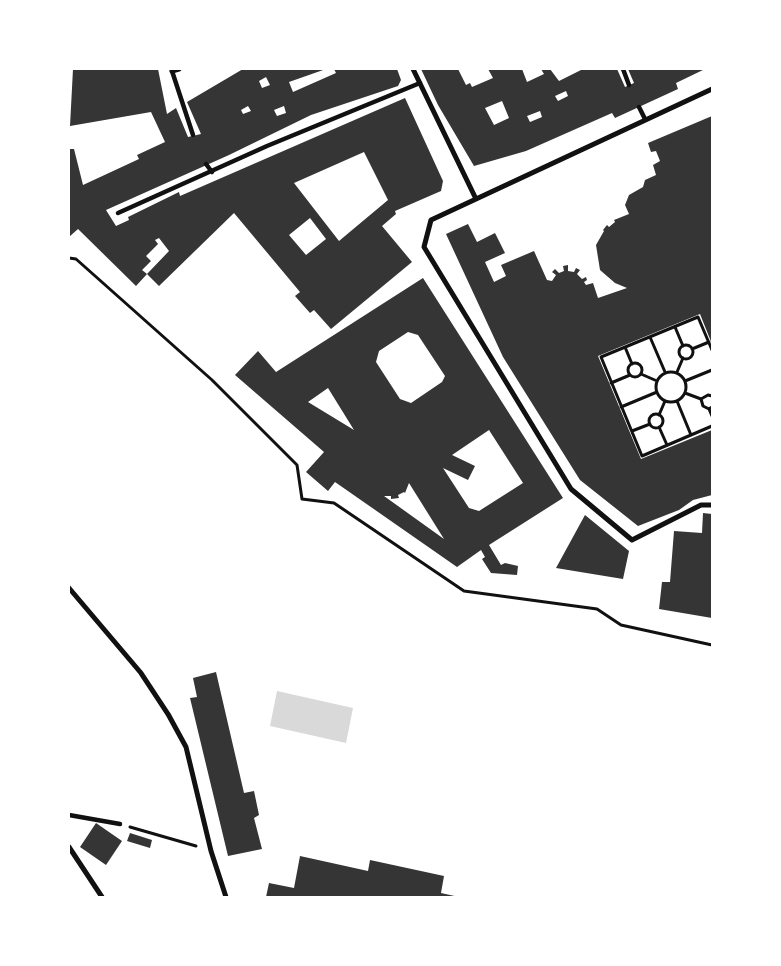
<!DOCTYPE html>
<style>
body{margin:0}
#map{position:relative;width:781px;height:966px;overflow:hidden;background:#fff;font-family:Manrope,sans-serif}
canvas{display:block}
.frame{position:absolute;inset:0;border:70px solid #fff;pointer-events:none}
</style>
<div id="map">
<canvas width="781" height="966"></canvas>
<div class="frame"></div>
</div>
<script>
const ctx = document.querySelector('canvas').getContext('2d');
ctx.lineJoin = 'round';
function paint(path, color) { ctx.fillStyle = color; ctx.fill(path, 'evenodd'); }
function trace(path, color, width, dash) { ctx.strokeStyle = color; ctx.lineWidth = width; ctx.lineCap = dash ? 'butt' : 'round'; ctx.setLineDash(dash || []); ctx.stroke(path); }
paint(new Path2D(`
 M 277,691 L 353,708 L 346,743 L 270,726 Z`), '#d9d9d9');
paint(new Path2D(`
 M 73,69 L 158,69 L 167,114 L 176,108 L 188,137 L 201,134 L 187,102 L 243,69 L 326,69 L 289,82 L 293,92 L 336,73 L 334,69 L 397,69 L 401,80 L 398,86 L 311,115 L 229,155 L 106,210 L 116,226 L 129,220 L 128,217 L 179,192 L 180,196 L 405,98 L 443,181 L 441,191 L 395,211 L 396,214 L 382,226 L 412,262 L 331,329 L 314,310 L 310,313 L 295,296 L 300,292 L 234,213 L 159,286 L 147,274 L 169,251 L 159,238 L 155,240 L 158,244 L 146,256 L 151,261 L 142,270 L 147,274 L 136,286 L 78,229 L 69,237 L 69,149 L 74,149 L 83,185 L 139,159 L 137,155 L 165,142 L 151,112 L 70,126 ZM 266,77 L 270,85 L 262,88 L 259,81 ZM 248,106 L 251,111 L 243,114 L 241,110 ZM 284,106 L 286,113 L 277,116 L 274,110 ZM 364,152 L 388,200 L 339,241 L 294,183 ZM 310,218 L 326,239 L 306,255 L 289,235 Z
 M 421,69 L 458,69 L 466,85 L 470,83 L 472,87 L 493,78 L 488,69 L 522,69 L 527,82 L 544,74 L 541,69 L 550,69 L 559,81 L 583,69 L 617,69 L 625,87 L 634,83 L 628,69 L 705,69 L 676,83 L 678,89 L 615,118 L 612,113 L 526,151 L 474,166 L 438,105 ZM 566,91 L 568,96 L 558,101 L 555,96 ZM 502,101 L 509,118 L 494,125 L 485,108 ZM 540,111 L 542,117 L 530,122 L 527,116 Z
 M 712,116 L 712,344 L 700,314 L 598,356 L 641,459 L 712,430 L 712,495 L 693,500 L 679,510 L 638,526 L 580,480 L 503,357 L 446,234 L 468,224 L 477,242 L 495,233 L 505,253 L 485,262 L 494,282 L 506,276 L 501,265 L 534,251 L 547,280 L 552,281 L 556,275 L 552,272 L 555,269 L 559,273 L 564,271 L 563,266 L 568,265 L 568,271 L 574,272 L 576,268 L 580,270 L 577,274 L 582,279 L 586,277 L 587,280 L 584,282 L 586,285 L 593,283 L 598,298 L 627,288 L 615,283 L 600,270 L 596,245 L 604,231 L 603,230 L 607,225 L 609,227 L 615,222 L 614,220 L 629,214 L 625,205 L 629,195 L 643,187 L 645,180 L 656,175 L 653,165 L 660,161 L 656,151 L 651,152 L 648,143 Z
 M 423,278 L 563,498 L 489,545 L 501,565 L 505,563 L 518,566 L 517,575 L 491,573 L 482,559 L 485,557 L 481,550 L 457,567 L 335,482 L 328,491 L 306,472 L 324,452 L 235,375 L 258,351 L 276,372 ZM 408,332 L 418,335 L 445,376 L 442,382 L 411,403 L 400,399 L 376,362 L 379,351 ZM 328,388 L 354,430 L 308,402 ZM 489,430 L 523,483 L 479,511 L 469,508 L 443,468 L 468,480 L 475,466 L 452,455 ZM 409,483 L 444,539 L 384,496 L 391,496 L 391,499 L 399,498 L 398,495 L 404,492 L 405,493 Z
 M 703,513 L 712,514 L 712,618 L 659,609 L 662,582 L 670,582 L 674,531 L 702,533 Z
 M 585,515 L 629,551 L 623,579 L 556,568 Z
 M 216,672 L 244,793 L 254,791 L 259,815 L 254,818 L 262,849 L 228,856 L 190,698 L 197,697 L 193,678 Z
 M 96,823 L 122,841 L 106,865 L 80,847 Z
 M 130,833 L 152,840 L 150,848 L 127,841 Z
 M 300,856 L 368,871 L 370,860 L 444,876 L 441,893 L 459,897 L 266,897 L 269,883 L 294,888 Z`), '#353535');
trace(new Path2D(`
 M 69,258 L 76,259 L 212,380 L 297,465 L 302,499 L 334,503 L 464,591 L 597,609 L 621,625 L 712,645
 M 675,327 L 683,346
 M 650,337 L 665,372
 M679 352a7 7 0 1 1 14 0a7 7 0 1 1-14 0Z
 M 625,347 L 632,364
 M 692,349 L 709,342
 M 712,350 L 698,317 L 601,357 L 642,456 L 712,426
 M628 370a7 7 0 1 1 14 0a7 7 0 1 1-14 0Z
 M656 387a15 15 0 1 1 30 0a15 15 0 1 1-30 0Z
 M 677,372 L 683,358
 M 641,374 L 657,381
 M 685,381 L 712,370
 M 611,383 L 630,375
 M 685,393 L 701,399
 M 712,396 L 708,395 L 701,399 L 703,406 L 709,409 L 712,407
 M 677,401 L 691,435
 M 621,407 L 657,392
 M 709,409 L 712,416
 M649 421a7 7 0 1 1 14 0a7 7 0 1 1-14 0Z
 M 659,415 L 665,401
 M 659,427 L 667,445
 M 632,431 L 650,424
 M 130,827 L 196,846`), '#111', 3);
trace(new Path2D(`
 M 623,69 L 629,85
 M 172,71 L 193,135
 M 639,107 L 645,119
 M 206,164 L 212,172
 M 118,213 L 267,146 L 420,83
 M 69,815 L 120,824`), '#111', 4.5);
trace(new Path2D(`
 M 172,69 L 172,71 L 179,69
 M 413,69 L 476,199
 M 712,89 L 431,220 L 424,247 L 571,489 L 632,540 L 701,505 L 712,505
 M 69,588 L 141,673 L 168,714 L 186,747 L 211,851 L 226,897
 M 69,847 L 102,897`), '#111', 5);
</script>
